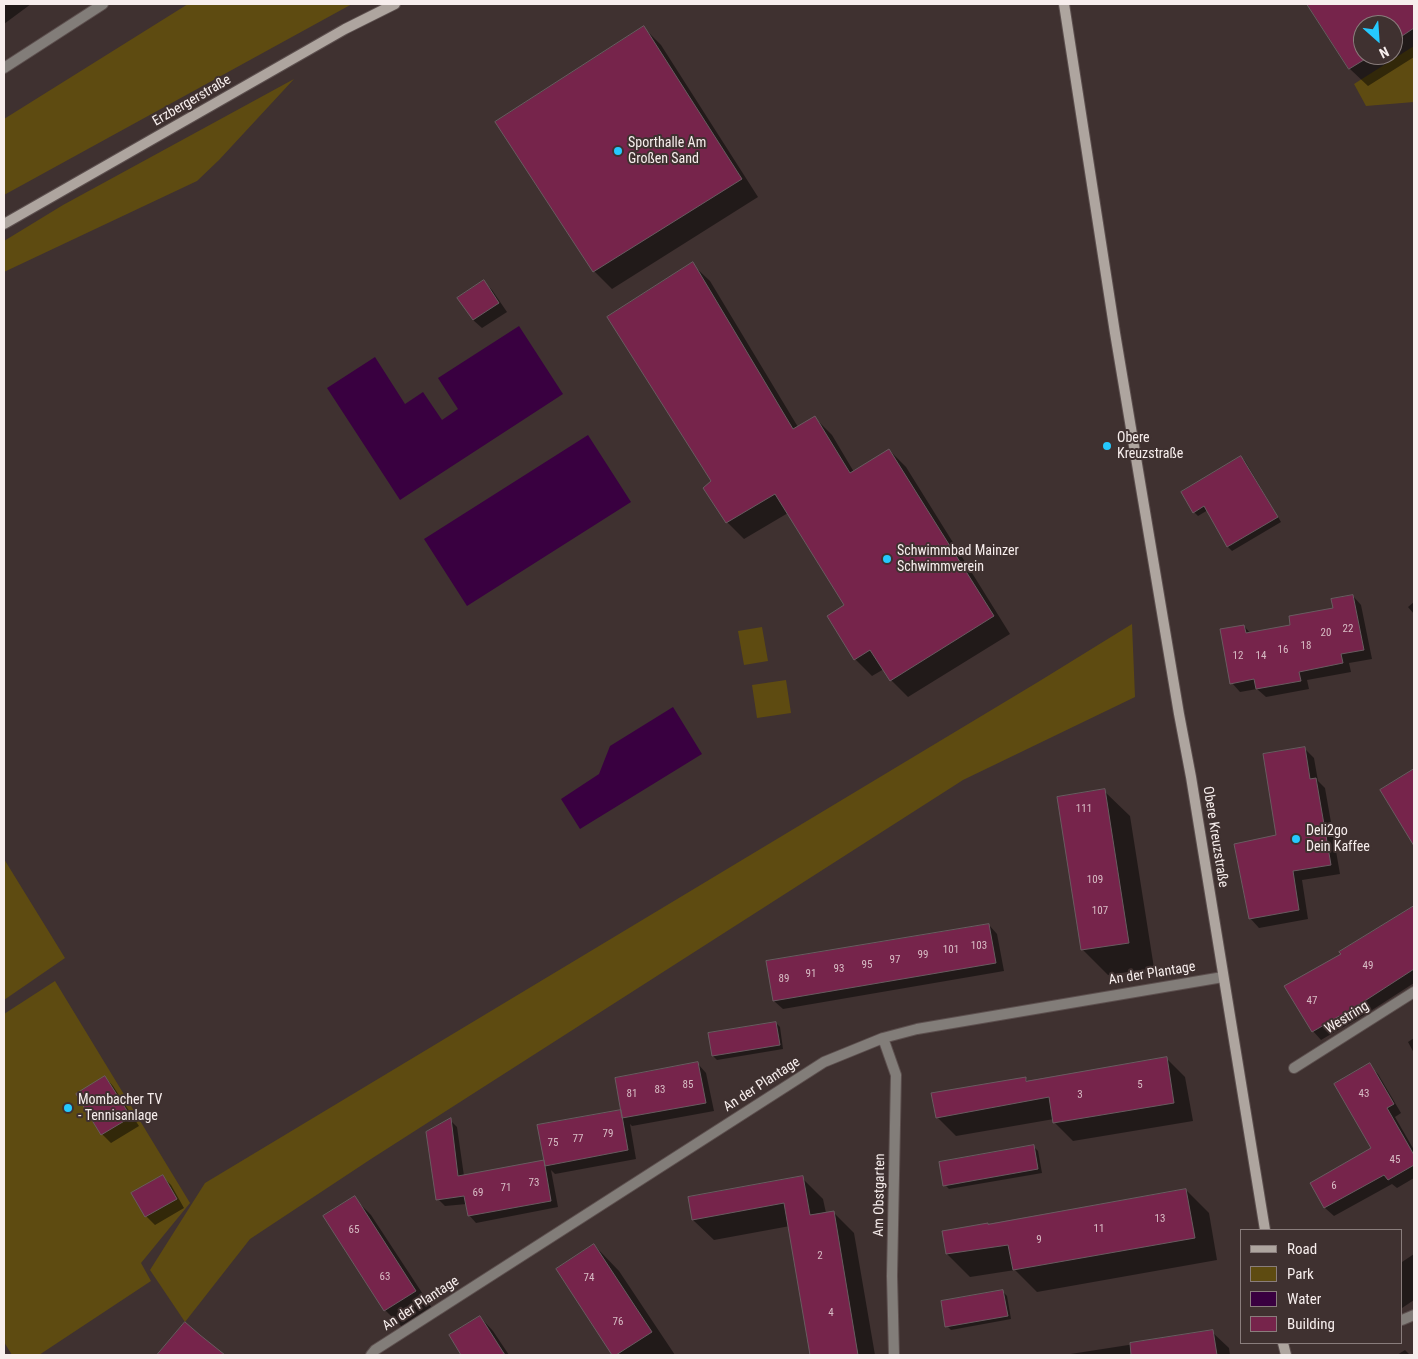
<!DOCTYPE html>
<meta charset="utf-8">
<style>
body{margin:0}
#map{position:relative;width:1418px;height:1359px;overflow:hidden;background:#3f3130;font-family:"Roboto Condensed",sans-serif}
canvas{display:block}
.frame{position:absolute;inset:0;border:5px solid #f7eeed;pointer-events:none}
.legend{position:absolute;left:1240px;top:1229px;width:162px;height:115px;box-sizing:border-box;background:#3f3130;border:1px solid #897d7c;margin:0;padding:6px 9px;list-style:none;font-size:15px;color:#f7eeed}
.legend li{display:flex;align-items:center;gap:10px;height:25px}
.legend b{width:25px;border:1px solid #897d7c}
.north{position:absolute;left:1353px;top:15px;width:50px;height:50px;box-sizing:border-box;background:#3f3130;border:1px solid #897d7c;border-radius:50%;rotate:154deg;font-size:14px;font-weight:700;line-height:20px;text-align:center;color:#f7eeed}
.north::after{content:'';display:block;margin:auto;width:18px;height:22px;background:#25c9fe;clip-path:polygon(50% 0,100% 100%,50% 72%,0 100%)}
</style>
<div id="map">
<canvas width="1418" height="1359"></canvas>
<div class="frame"></div>
<ul class="legend">
<li><b style="height:6px;background:#aea59f"></b>Road</li>
<li><b style="height:14px;background:#5e4b11"></b>Park</li>
<li><b style="height:14px;background:#390040"></b>Water</li>
<li><b style="height:14px;background:#76244b"></b>Building</li>
</ul>
<div class="north">N</div>
</div>
<script>
const ctx = document.querySelector('canvas').getContext('2d');
ctx.lineJoin = 'round';
function paint(path, color) { ctx.fillStyle = color; ctx.fill(path, 'evenodd'); }
function trace(path, color, width, dash) { ctx.strokeStyle = color; ctx.lineWidth = width; ctx.lineCap = dash ? 'butt' : 'round'; ctx.setLineDash(dash || []); ctx.stroke(path); }
function drawText(font, color, halo, rows, align = 'center') {
  ctx.font = font + ' "Roboto Condensed",sans-serif'; ctx.lineWidth = 4; ctx.setLineDash([]); ctx.textBaseline = 'middle'; ctx.strokeStyle = halo; ctx.fillStyle = color; for (const [text, x, y, turn = 0] of rows) {
    ctx.save(); ctx.translate(x, y); ctx.rotate((+turn || 0) * Math.PI / 180); ctx.textAlign = isNaN(turn) ? turn : align; if (halo) ctx.strokeText(text, 0, 0); ctx.fillText(text, 0, 0); ctx.restore();
  }
}
paint(new Path2D(`
 M 188,4 L 352,4 L 4,195 L 4,119 Z
 M 1414,46 L 1414,102 L 1366,106 L 1354,84 Z
 M 294,79 L 219,160 L 197,181 L 4,272 L 4,241 L 63,205 Z
 M 1132,624 L 1135,697 L 963,780 L 371,1159 L 250,1239 L 185,1322 L 150,1270 L 205,1183 L 1038,682 Z
 M 762,627 L 768,661 L 744,665 L 738,631 Z
 M 786,680 L 791,713 L 757,718 L 752,685 Z
 M 4,859 L 65,958 L 4,1000 Z
 M 55,981 L 190,1203 L 141,1263 L 151,1281 L 39,1355 L 12,1355 L 4,1342 L 4,1014 Z`), '#5e4b11');
paint(new Path2D(`
 M 519,326 L 563,394 L 400,500 L 327,388 L 375,357 L 405,404 L 423,392 L 442,420 L 458,409 L 438,378 Z
 M 588,435 L 631,502 L 467,606 L 424,539 Z
 M 673,707 L 702,754 L 580,829 L 561,799 L 599,774 L 610,746 Z`), '#390040');
paint(new Path2D(`
 M 4,4 L 31,4 L 4,24 Z
 M 1309,4 L 1414,4 L 1414,57 L 1368,86 L 1350,69 ZM 1363,25 L 1393,25 L 1393,55 L 1363,55 Z
 M 644,28 L 661,45 L 758,197 L 612,289 L 594,271 L 497,122 Z
 M 692,264 L 710,281 L 798,427 L 815,418 L 832,435 L 854,472 L 889,450 L 906,467 L 1010,634 L 908,697 L 891,680 L 884,669 L 872,676 L 855,659 L 846,606 L 788,513 L 744,539 L 727,522 L 713,482 Z
 M 483,281 L 492,290 L 507,312 L 482,328 L 473,320 Z
 M 1241,457 L 1245,461 L 1281,522 L 1232,551 L 1228,547 L 1208,510 L 1198,516 L 1194,512 Z
 M 1353,596 L 1361,605 L 1372,659 L 1349,663 L 1351,672 L 1307,680 L 1309,689 L 1266,697 L 1257,689 L 1240,692 L 1232,683 L 1244,626 L 1251,634 L 1292,626 L 1334,609 Z
 M 1414,602 L 1414,614 L 1408,607 Z
 M 1304,748 L 1314,758 L 1318,781 L 1325,788 L 1340,874 L 1302,880 L 1308,919 L 1259,928 L 1250,918 L 1278,836 Z
 M 1409,774 L 1414,779 L 1414,840 L 1409,836 Z
 M 1104,791 L 1130,816 L 1154,968 L 1108,975 L 1083,950 Z
 M 1414,906 L 1414,983 L 1369,1012 L 1321,1040 L 1313,1031 L 1342,954 Z
 M 989,925 L 997,934 L 1004,971 L 783,1009 L 774,1001 Z
 M 776,1023 L 780,1027 L 783,1049 L 717,1060 L 713,1056 Z
 M 1414,1038 L 1414,1053 L 1408,1042 Z
 M 1166,1058 L 1185,1077 L 1193,1121 L 1073,1141 L 1054,1122 L 1054,1119 L 956,1136 L 937,1117 L 1025,1078 L 1029,1082 Z
 M 698,1064 L 706,1073 L 714,1111 L 632,1126 L 630,1124 L 636,1159 L 555,1174 L 551,1170 L 558,1207 L 476,1223 L 469,1215 L 467,1204 L 445,1206 L 438,1199 L 450,1120 L 457,1127 L 464,1176 L 543,1161 L 620,1111 Z
 M 1369,1065 L 1378,1074 L 1401,1113 L 1395,1117 L 1414,1150 L 1414,1178 L 1397,1188 L 1392,1184 L 1334,1216 L 1325,1208 L 1312,1184 L 1372,1149 Z
 M 105,1077 L 113,1086 L 139,1126 L 111,1143 L 102,1134 L 77,1094 Z
 M 1034,1147 L 1038,1151 L 1042,1173 L 949,1189 L 945,1185 Z
 M 163,1177 L 171,1185 L 184,1208 L 155,1225 L 146,1216 L 133,1193 Z
 M 802,1178 L 823,1199 L 826,1213 L 833,1212 L 854,1233 L 875,1355 L 812,1355 L 790,1226 L 714,1240 L 693,1220 Z
 M 1186,1190 L 1209,1213 L 1217,1260 L 1037,1292 L 1015,1270 L 970,1277 L 947,1254 L 944,1232 Z
 M 354,1198 L 371,1215 L 432,1308 L 402,1327 L 385,1310 L 325,1216 Z
 M 594,1245 L 619,1271 L 675,1355 L 614,1355 L 558,1269 Z
 M 1414,1254 L 1414,1300 L 1402,1308 L 1402,1262 Z
 M 1003,1292 L 1007,1296 L 1011,1319 L 951,1330 L 947,1326 Z
 M 480,1317 L 493,1331 L 509,1355 L 463,1355 L 451,1336 Z
 M 185,1324 L 223,1355 L 172,1355 L 165,1348 Z
 M 1212,1332 L 1229,1348 L 1230,1355 L 1064,1355 Z
 M 1405,1350 L 1410,1355 L 1397,1355 Z`), '#0007');
const building = new Path2D(`
 M 1307,4 L 1414,4 L 1414,28 L 1393,42 L 1393,25 L 1363,25 L 1363,55 L 1372,55 L 1349,69 Z
 M 644,26 L 742,179 L 593,272 L 495,122 Z
 M 693,262 L 793,429 L 815,416 L 850,473 L 889,449 L 994,616 L 890,681 L 870,650 L 854,660 L 827,616 L 844,605 L 775,494 L 726,523 L 703,488 L 711,481 L 607,317 Z
 M 484,280 L 499,303 L 473,320 L 457,298 Z
 M 1241,456 L 1278,517 L 1227,547 L 1204,506 L 1193,513 L 1181,492 Z
 M 1353,595 L 1364,650 L 1341,654 L 1343,663 L 1299,672 L 1301,681 L 1256,689 L 1254,679 L 1230,684 L 1220,629 L 1244,625 L 1246,633 L 1290,625 L 1289,616 L 1333,608 L 1331,599 Z
 M 1305,747 L 1310,779 L 1316,778 L 1331,865 L 1293,871 L 1299,910 L 1249,919 L 1234,844 L 1276,835 L 1263,754 Z
 M 1414,769 L 1414,846 L 1380,790 Z
 M 1105,789 L 1129,943 L 1081,950 L 1057,797 Z
 M 1414,906 L 1414,969 L 1360,1004 L 1312,1032 L 1284,986 L 1341,954 L 1339,952 Z
 M 989,924 L 996,963 L 773,1001 L 766,961 Z
 M 776,1022 L 780,1045 L 712,1056 L 708,1033 Z
 M 1167,1057 L 1174,1103 L 1053,1123 L 1049,1097 L 936,1118 L 931,1093 L 1026,1077 L 1026,1081 Z
 M 698,1062 L 706,1103 L 622,1118 L 615,1078 Z
 M 1370,1063 L 1394,1104 L 1387,1108 L 1414,1155 L 1414,1165 L 1388,1180 L 1384,1175 L 1324,1208 L 1310,1183 L 1371,1148 L 1334,1084 Z
 M 105,1076 L 131,1117 L 101,1135 L 76,1094 Z
 M 621,1110 L 628,1150 L 545,1166 L 537,1125 Z
 M 451,1118 L 458,1176 L 544,1160 L 551,1201 L 468,1216 L 464,1196 L 436,1200 L 426,1132 Z
 M 1034,1145 L 1038,1169 L 943,1186 L 939,1162 Z
 M 163,1175 L 177,1199 L 145,1217 L 131,1193 Z
 M 803,1176 L 810,1215 L 834,1211 L 858,1355 L 810,1355 L 784,1203 L 692,1220 L 688,1197 Z
 M 1186,1189 L 1195,1238 L 1013,1270 L 1008,1245 L 946,1254 L 942,1231 L 988,1223 L 988,1224 Z
 M 355,1196 L 416,1291 L 384,1311 L 323,1216 Z
 M 594,1244 L 652,1332 L 616,1355 L 612,1355 L 556,1269 Z
 M 1003,1290 L 1008,1316 L 945,1327 L 941,1301 Z
 M 480,1316 L 505,1355 L 461,1355 L 449,1335 Z
 M 185,1322 L 200,1335 L 225,1355 L 157,1355 Z
 M 1213,1330 L 1217,1355 L 1131,1355 L 1130,1343 Z`);
paint(building, '#76244b');
trace(building, '#695b60', 1);
const street = new Path2D(`
 M 4,68 L 103,4
 M 883,1038 L 896,1075 L 892,1276 L 894,1355
 M 1294,1068 L 1414,992
 M 1402,1320 L 1414,1315
 M 371,1355 L 375,1350 L 824,1062 L 883,1038 L 917,1029 L 1223,977`);
const secondary = new Path2D(`
 M 1064,4 L 1115,333 L 1179,714 L 1191,777 L 1265,1230
 M 4,224 L 345,29 L 395,4
 M 1283,1343 L 1286,1355`);
trace(street, '#5c4f4e', 12);
trace(secondary, '#5c4f4e', 12);
trace(street, '#827d79', 10);
trace(secondary, '#aea59f', 10);
for (const [x, y, r, color] of [
 [618,151,5,"#25c9fe"],
 [1107,446,5,"#25c9fe"],
 [887,559,5,"#25c9fe"],
 [1296,839,5,"#25c9fe"],
 [68,1108,5,"#25c9fe"]
]) { const dot = new Path2D(); dot.arc(x, y, r, 0, 2 * Math.PI); ctx.fillStyle = color; ctx.fill(dot); trace(dot, '#3f3130', 2); }
drawText('11px', '#d7bcc4', null, [
 ["22",1348,629],
 ["20",1326,633],
 ["18",1306,646],
 ["16",1283,650],
 ["12",1238,656],
 ["14",1261,656],
 ["111",1084,809],
 ["109",1095,880],
 ["107",1100,911],
 ["103",979,946],
 ["101",951,950],
 ["99",923,955],
 ["97",895,960],
 ["95",867,965],
 ["49",1368,966],
 ["93",839,969],
 ["91",811,974],
 ["89",784,979],
 ["47",1312,1001],
 ["85",688,1085],
 ["5",1140,1085],
 ["83",660,1090],
 ["81",632,1094],
 ["43",1364,1094],
 ["3",1080,1095],
 ["79",608,1134],
 ["77",578,1139],
 ["75",553,1143],
 ["45",1395,1160],
 ["73",534,1183],
 ["6",1334,1186],
 ["71",506,1188],
 ["69",478,1193],
 ["13",1160,1219],
 ["11",1099,1229],
 ["65",354,1230],
 ["9",1039,1240],
 ["2",820,1256],
 ["63",385,1277],
 ["74",589,1278],
 ["4",831,1313],
 ["76",618,1322]
]);
drawText('14px', '#f7eeed', '#3f3130', [
 ["Erzbergerstraße",192,101,-30],
 ["Obere Kreuzstraße",1215,837,81],
 ["An der Plantage",1152,974,-9],
 ["Westring",1347,1018,-32],
 ["An der Plantage",762,1085,-33],
 ["Am Obstgarten",880,1195,-89],
 ["An der Plantage",421,1304,-33]
]);
drawText('14px', '#f7eeed', '#3f3130', [
 ["Sporthalle Am",628,143],
 ["Großen Sand",628,159],
 ["Obere",1117,438],
 ["Kreuzstraße",1117,454],
 ["Schwimmbad Mainzer",897,551],
 ["Schwimmverein",897,567],
 ["Deli2go",1306,831],
 ["Dein Kaffee",1306,847],
 ["Mombacher TV",78,1100],
 ["- Tennisanlage",78,1116]
], 'left');
</script>
